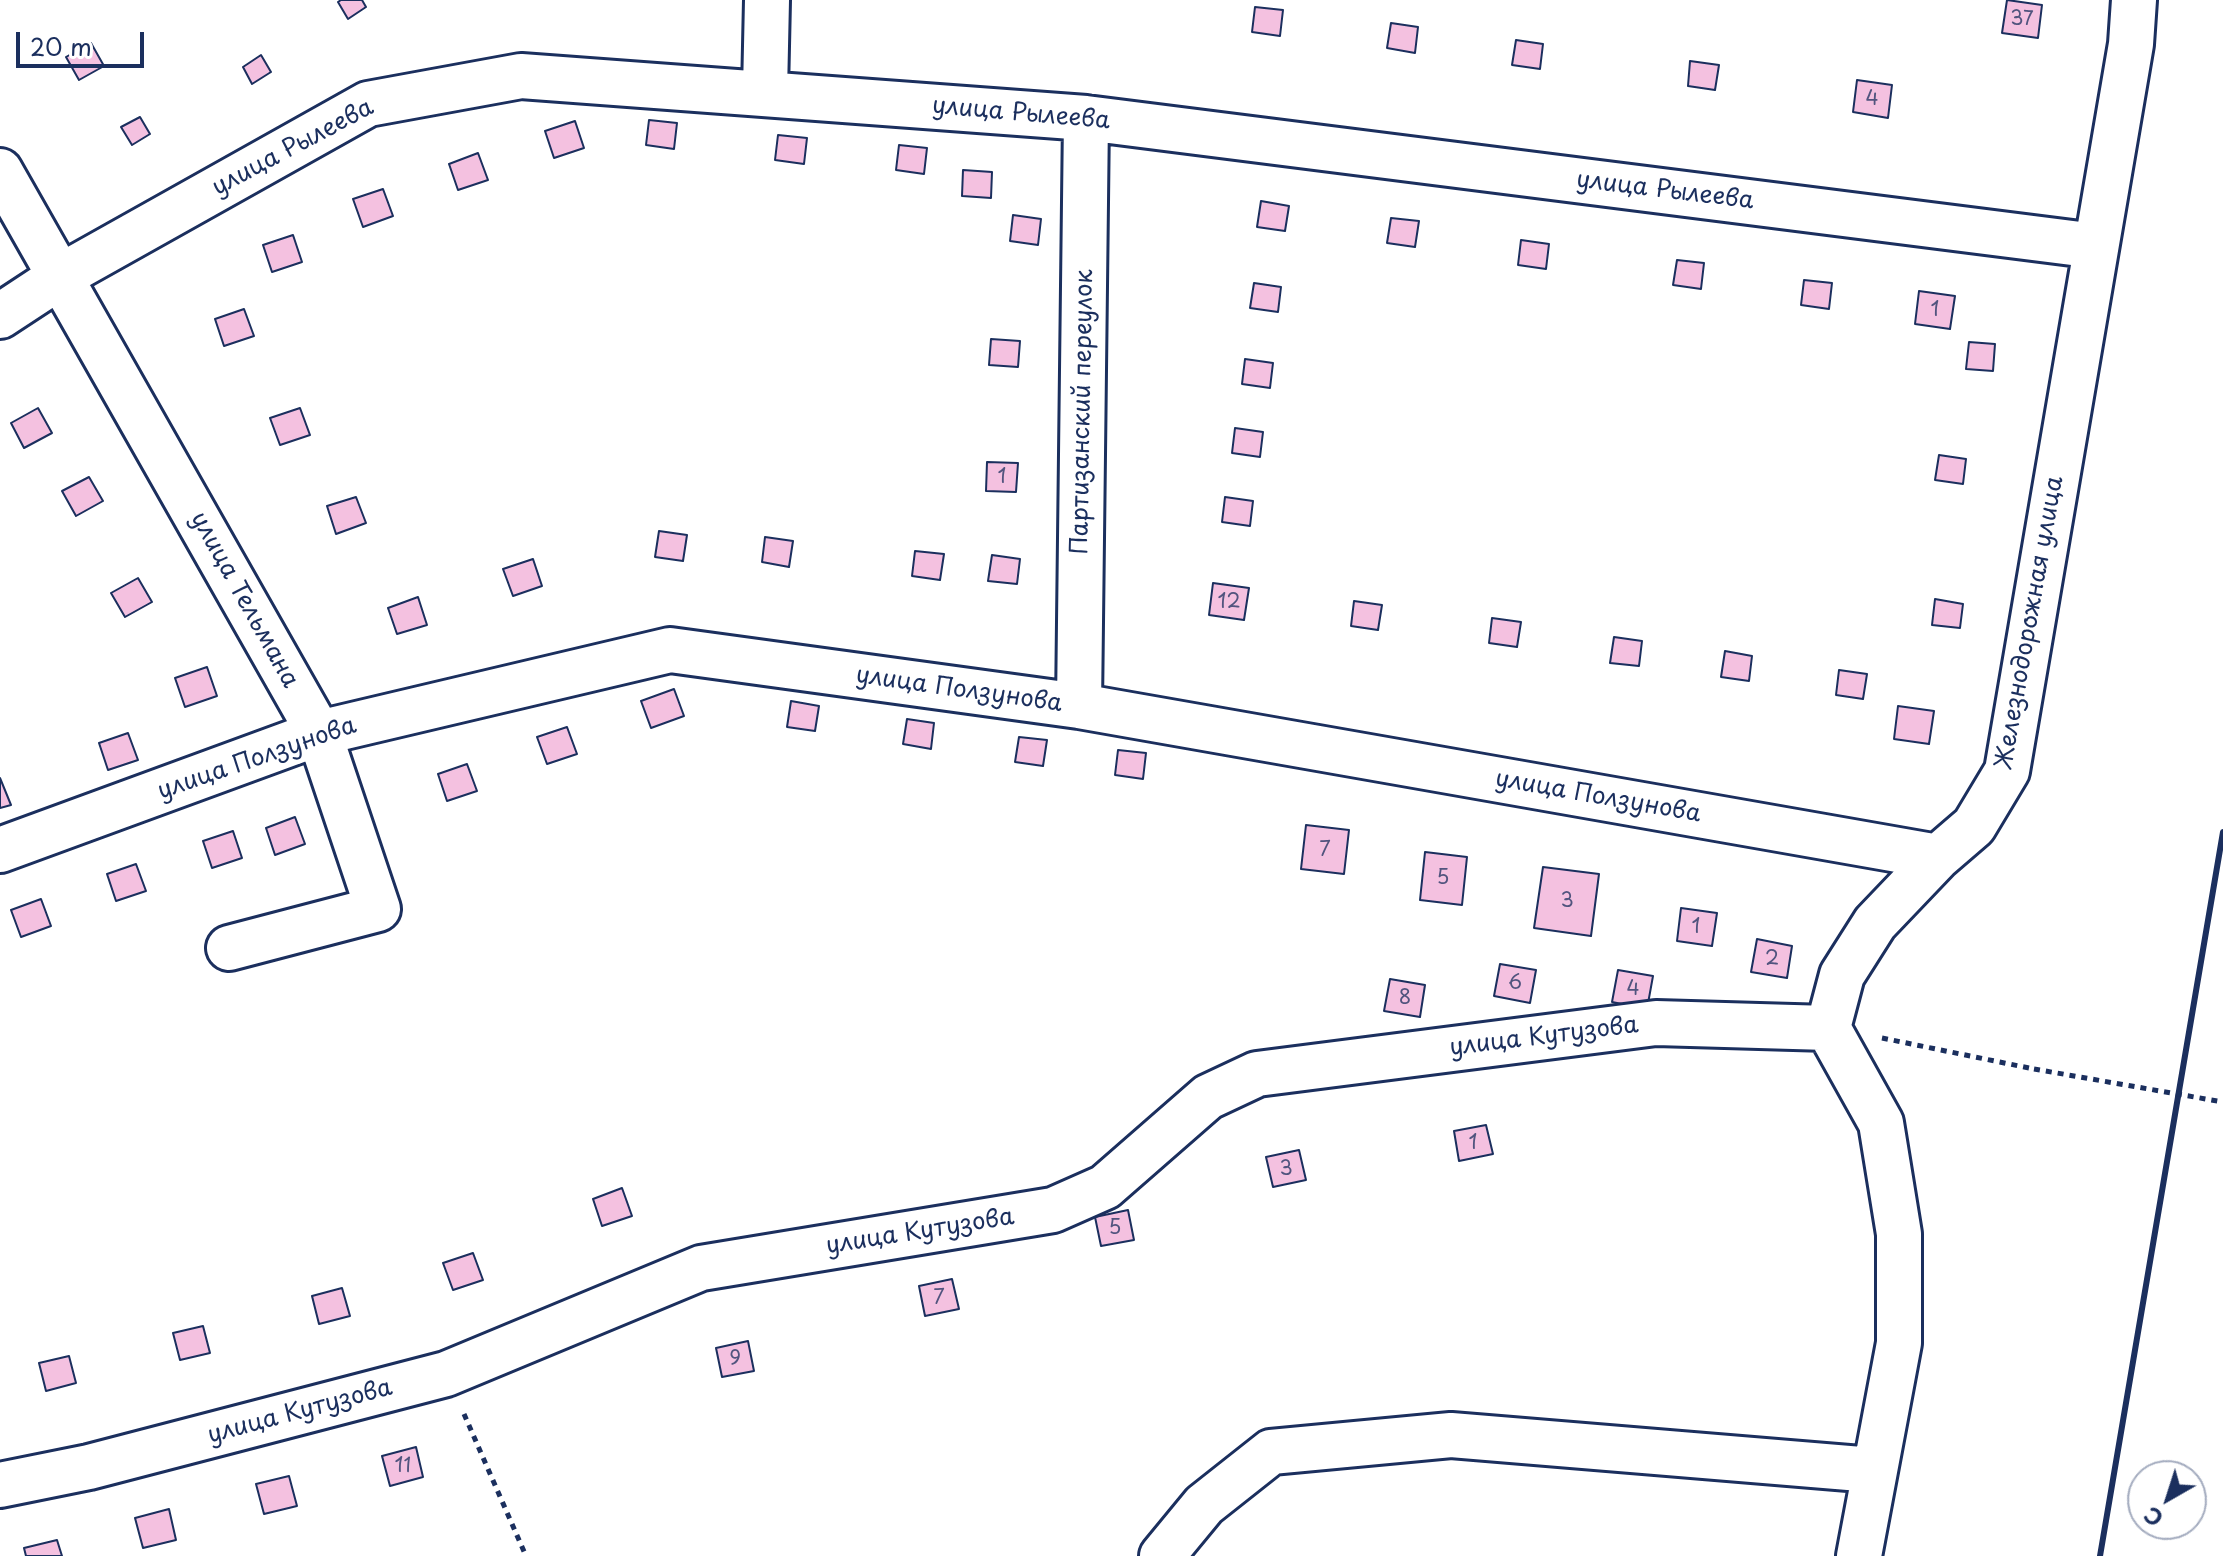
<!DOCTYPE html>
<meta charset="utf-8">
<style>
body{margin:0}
#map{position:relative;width:2223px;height:1556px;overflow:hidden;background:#fff;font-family:"Playpen Sans",sans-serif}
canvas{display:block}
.north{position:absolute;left:2127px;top:1460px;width:80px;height:80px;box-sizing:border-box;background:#fff;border:2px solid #a4acbf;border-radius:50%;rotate:219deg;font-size:22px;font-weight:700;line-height:32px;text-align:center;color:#1b2f5e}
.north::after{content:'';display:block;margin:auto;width:28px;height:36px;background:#1b2f5e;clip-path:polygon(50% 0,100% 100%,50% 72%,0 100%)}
.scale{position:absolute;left:16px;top:32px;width:128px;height:36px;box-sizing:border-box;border:4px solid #1b2f5e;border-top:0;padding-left:10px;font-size:24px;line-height:28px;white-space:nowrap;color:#1b2f5e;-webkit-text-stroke:6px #fff;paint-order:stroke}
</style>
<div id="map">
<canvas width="2223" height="1556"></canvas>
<div class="north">С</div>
<div class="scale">20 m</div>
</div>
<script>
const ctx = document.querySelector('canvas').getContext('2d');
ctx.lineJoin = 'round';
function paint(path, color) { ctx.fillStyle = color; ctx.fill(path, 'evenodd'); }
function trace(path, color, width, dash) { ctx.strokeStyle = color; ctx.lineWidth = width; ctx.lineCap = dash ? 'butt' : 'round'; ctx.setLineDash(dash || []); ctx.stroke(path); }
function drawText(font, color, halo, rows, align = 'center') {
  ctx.font = font + ' "Playpen Sans",sans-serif'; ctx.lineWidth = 8; ctx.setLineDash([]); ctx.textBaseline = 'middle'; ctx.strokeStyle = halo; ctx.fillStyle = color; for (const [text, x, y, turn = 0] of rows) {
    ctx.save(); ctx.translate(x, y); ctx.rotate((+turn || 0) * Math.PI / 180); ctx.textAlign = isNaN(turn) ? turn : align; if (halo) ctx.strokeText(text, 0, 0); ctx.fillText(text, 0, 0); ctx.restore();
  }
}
const building = new Path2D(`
 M 341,0 L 362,0 L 366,7 L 348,19 L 338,2 Z
 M 2007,0 L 2042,5 L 2038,38 L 2002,33 Z
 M 1255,7 L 1283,10 L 1280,36 L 1252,32 Z
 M 1391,23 L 1418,27 L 1415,53 L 1387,48 Z
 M 1516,40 L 1543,44 L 1540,69 L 1512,65 Z
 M 91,43 L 104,66 L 79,80 L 66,57 Z
 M 261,55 L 271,72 L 252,84 L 243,67 Z
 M 1690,61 L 1719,65 L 1715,90 L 1688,86 Z
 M 1857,80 L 1892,85 L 1888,118 L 1853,112 Z
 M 140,117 L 150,134 L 132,145 L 121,127 Z
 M 649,120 L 677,123 L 674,149 L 646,145 Z
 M 575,121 L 584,148 L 554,158 L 545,131 Z
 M 778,135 L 807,138 L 804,164 L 775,160 Z
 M 899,145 L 927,148 L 924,174 L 896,170 Z
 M 478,153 L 488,180 L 458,190 L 449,164 Z
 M 963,170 L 992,172 L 991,198 L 962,196 Z
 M 383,189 L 393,216 L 363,227 L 353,199 Z
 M 1261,201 L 1289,206 L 1285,231 L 1257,227 Z
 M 1013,215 L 1041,219 L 1038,245 L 1010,241 Z
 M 1391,218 L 1419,221 L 1415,247 L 1387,243 Z
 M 293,235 L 302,262 L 272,272 L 263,245 Z
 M 1521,240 L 1549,244 L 1546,269 L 1518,265 Z
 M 1677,260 L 1704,263 L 1701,289 L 1673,285 Z
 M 1804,280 L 1832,283 L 1829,309 L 1801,305 Z
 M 1254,283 L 1281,287 L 1278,312 L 1250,308 Z
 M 1919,291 L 1955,296 L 1950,329 L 1915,324 Z
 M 244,309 L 254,336 L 224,346 L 215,319 Z
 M 991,339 L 1020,341 L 1018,367 L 989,365 Z
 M 1969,342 L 1995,344 L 1993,371 L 1966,369 Z
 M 1245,359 L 1273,363 L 1270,388 L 1242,384 Z
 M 38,408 L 52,433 L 24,448 L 11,423 Z
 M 300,408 L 310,435 L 280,445 L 270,418 Z
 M 1235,428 L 1263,432 L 1260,457 L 1232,453 Z
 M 1939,455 L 1966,459 L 1963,484 L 1935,480 Z
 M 987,462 L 1018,463 L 1016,492 L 986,491 Z
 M 89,477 L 103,501 L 76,516 L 62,491 Z
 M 356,497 L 366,523 L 336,534 L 327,506 Z
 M 1225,497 L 1253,501 L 1250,526 L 1222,522 Z
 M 659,531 L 687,535 L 683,561 L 655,557 Z
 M 765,537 L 793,541 L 789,567 L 762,562 Z
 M 915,551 L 944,554 L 940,580 L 912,576 Z
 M 992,555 L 1020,559 L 1017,584 L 988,581 Z
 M 533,559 L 542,586 L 513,596 L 503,569 Z
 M 138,578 L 152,602 L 125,617 L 111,593 Z
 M 1213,583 L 1249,588 L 1244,620 L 1209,615 Z
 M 418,597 L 427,625 L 397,634 L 388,608 Z
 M 1935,599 L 1963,604 L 1960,628 L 1932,625 Z
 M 1354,601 L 1382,605 L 1378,630 L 1351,626 Z
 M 1492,618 L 1521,622 L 1517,647 L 1489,643 Z
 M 1614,637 L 1642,641 L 1639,666 L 1610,663 Z
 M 1725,651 L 1752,656 L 1749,681 L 1721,677 Z
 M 207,667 L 217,696 L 185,707 L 175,678 Z
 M 1839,670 L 1867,674 L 1863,699 L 1836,695 Z
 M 674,689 L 684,716 L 651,728 L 641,701 Z
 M 791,701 L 819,706 L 815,731 L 787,727 Z
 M 1898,706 L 1934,711 L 1929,744 L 1894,739 Z
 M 907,719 L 934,723 L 931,749 L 903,744 Z
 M 567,727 L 577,754 L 547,764 L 537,737 Z
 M 128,733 L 138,760 L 108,770 L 99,743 Z
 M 1019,737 L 1047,740 L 1043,766 L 1015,762 Z
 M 1118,750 L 1146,753 L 1143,779 L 1115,775 Z
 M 467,764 L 477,791 L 447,801 L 438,774 Z
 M 0,778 L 11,805 L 0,808 Z
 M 295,817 L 305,844 L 275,855 L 266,828 Z
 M 1306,825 L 1349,830 L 1344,874 L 1301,869 Z
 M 233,831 L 242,858 L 212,868 L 203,841 Z
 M 1425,852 L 1467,857 L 1462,905 L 1420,900 Z
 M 136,864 L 146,891 L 116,901 L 107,874 Z
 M 1543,867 L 1599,874 L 1591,936 L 1534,928 Z
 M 41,899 L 51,926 L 21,937 L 11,910 Z
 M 1681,908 L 1717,913 L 1712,946 L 1677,941 Z
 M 1757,939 L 1792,946 L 1787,978 L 1751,972 Z
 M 1500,964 L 1536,970 L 1530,1003 L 1494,996 Z
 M 1618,970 L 1653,976 L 1647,1009 L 1612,1002 Z
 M 1390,979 L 1425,985 L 1420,1017 L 1384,1011 Z
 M 1486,1125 L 1493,1154 L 1459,1161 L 1454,1131 Z
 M 1299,1150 L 1306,1180 L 1273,1187 L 1266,1157 Z
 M 622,1188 L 632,1216 L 602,1226 L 593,1199 Z
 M 1128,1210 L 1134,1240 L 1101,1246 L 1095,1217 Z
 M 473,1253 L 483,1280 L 453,1290 L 443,1263 Z
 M 952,1279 L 959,1309 L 925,1316 L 919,1286 Z
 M 342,1288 L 350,1316 L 319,1324 L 312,1296 Z
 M 203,1326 L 210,1353 L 180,1360 L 173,1333 Z
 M 748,1341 L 754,1371 L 722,1377 L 716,1348 Z
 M 69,1356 L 76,1383 L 46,1391 L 39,1363 Z
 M 416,1447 L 423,1477 L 390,1486 L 382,1456 Z
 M 289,1476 L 297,1506 L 264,1514 L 256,1484 Z
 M 169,1509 L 176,1540 L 143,1548 L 135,1518 Z
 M 57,1540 L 62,1556 L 26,1556 L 24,1548 Z`);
paint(building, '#f4c1e0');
trace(building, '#1b2f5e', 2);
const minor = new Path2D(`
 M 765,92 L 767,0
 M 0,171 L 319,733 L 378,909 L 229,948
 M 0,316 L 61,276 L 368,104 L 521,76 L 1086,118 L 2096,246
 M 1079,706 L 1086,118
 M 0,850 L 319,733 L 670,650 L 1079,706 L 1938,857
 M 0,1485 L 89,1467 L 446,1374 L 701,1268 L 1053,1210 L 1105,1187 L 1208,1097 L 1257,1074 L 1656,1023 L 1828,1028
 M 1162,1556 L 1204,1505 L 1271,1452 L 1451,1435 L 1873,1470
 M 1859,1556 L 1899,1343 L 1899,1234 L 1881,1123 L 1828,1028 L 1842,975 L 1875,923 L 1938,857 L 1974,826 L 2007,771 L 2131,44 L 2134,0`);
trace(minor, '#1b2f5e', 50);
trace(new Path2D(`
 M 1882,1038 L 2034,1069
 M 464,1414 L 526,1556`), '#1b2f5e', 5, [6, 6]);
trace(minor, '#fff', 44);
trace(new Path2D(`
 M 2100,1556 L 2223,832`), '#1b2f5e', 6);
trace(new Path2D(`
 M 2034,1069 L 2223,1102`), '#1b2f5e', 5, [6, 6]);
drawText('20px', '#51547e', null, [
 ["37",2022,19],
 ["4",1872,99],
 ["1",1935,310],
 ["1",1002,477],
 ["12",1229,602],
 ["7",1325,850],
 ["5",1443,878],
 ["3",1567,901],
 ["1",1696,927],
 ["2",1772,959],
 ["6",1515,983],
 ["4",1633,989],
 ["8",1405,998],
 ["1",1473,1143],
 ["3",1286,1169],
 ["5",1115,1228],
 ["7",939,1298],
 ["9",735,1359],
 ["11",403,1466]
]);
drawText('24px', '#1b2f5e', '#fff', [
 ["улица Рылеева",1021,114,5],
 ["улица Рылеева",293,148,-28],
 ["улица Рылеева",1665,191,7],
 ["Партизанский переулок",1083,412,-89],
 ["улица Тельмана",244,600,61],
 ["Железнодорожная улица",2030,623,-80],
 ["улица Ползунова",959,690,8],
 ["улица Ползунова",257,759,-19],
 ["улица Ползунова",1598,797,10],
 ["улица Кутузова",1544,1037,-7],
 ["улица Кутузова",920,1232,-9],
 ["улица Кутузова",300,1412,-15]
]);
</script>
